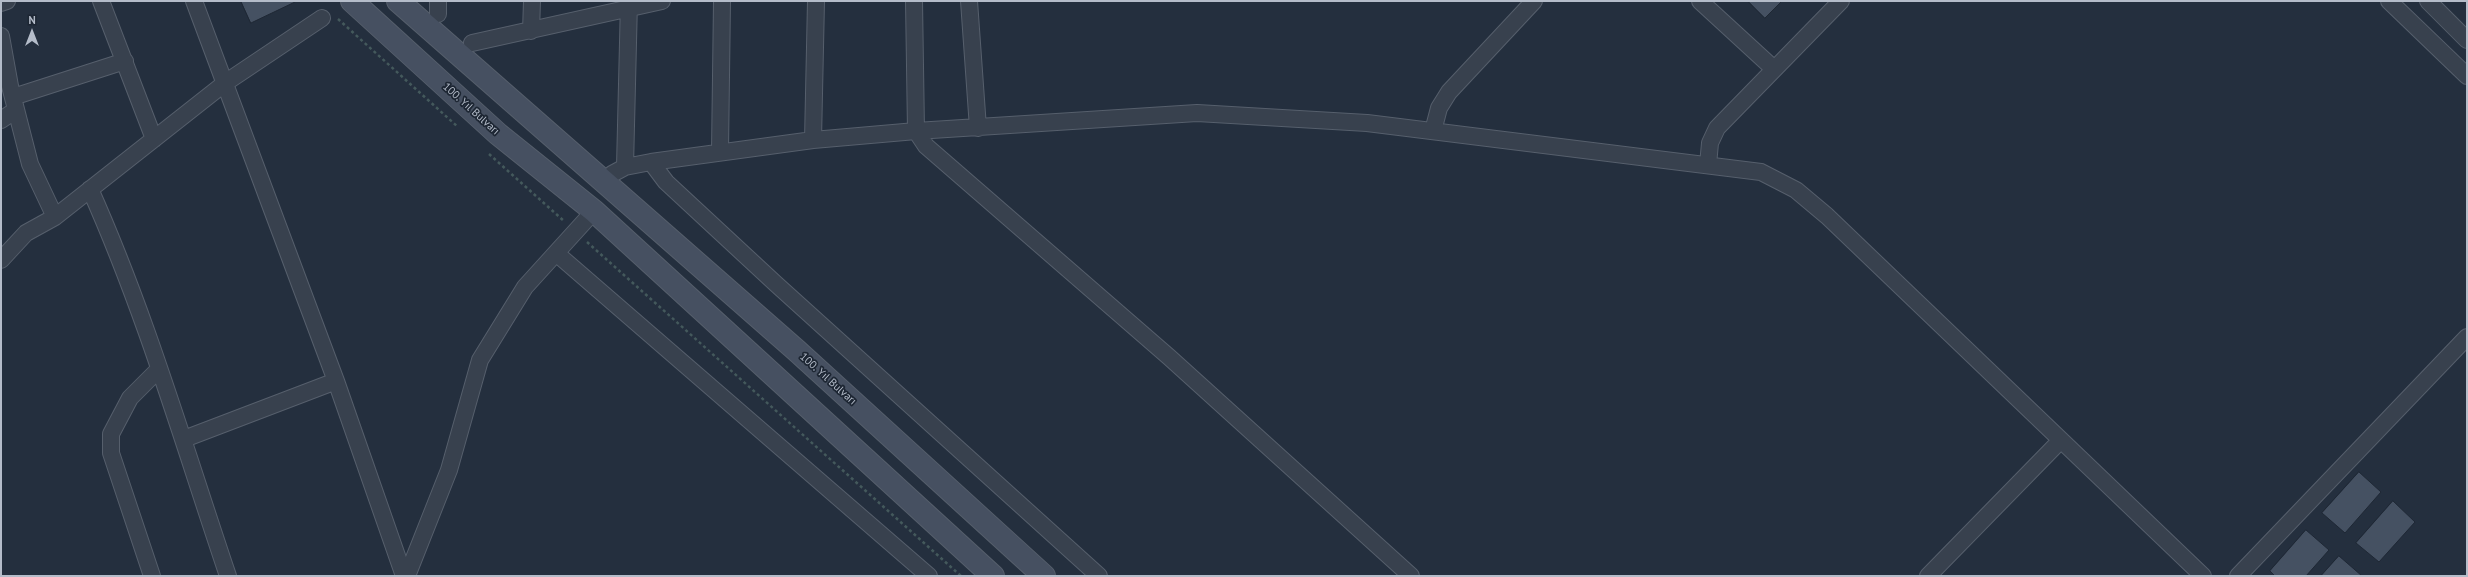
<!DOCTYPE html>
<meta charset="utf-8">
<style>
body{margin:0}
#map{position:relative;width:2468px;height:577px;overflow:hidden;background:#242f3e;font-family:"PT Sans",sans-serif}
canvas{display:block}
.frame{position:absolute;inset:0;border:2px solid #b4bcc9;pointer-events:none}
.north{position:absolute;left:12px;top:12px;width:40px;height:40px;-webkit-text-stroke:3px #1d2633;paint-order:stroke;rotate:0deg;font-size:11px;font-weight:700;line-height:16px;text-align:center;color:#b4bcc9}
.north::after{content:'';display:block;margin:auto;width:14px;height:18px;background:#b4bcc9;clip-path:polygon(50% 0,100% 100%,50% 72%,0 100%)}
</style>
<div id="map">
<canvas width="2468" height="577"></canvas>
<div class="frame"></div>
<div class="north">N</div>
</div>
<script>
const ctx = document.querySelector('canvas').getContext('2d');
ctx.lineJoin = 'round';
function paint(path, color) { ctx.fillStyle = color; ctx.fill(path, 'evenodd'); }
function trace(path, color, width, dash) { ctx.strokeStyle = color; ctx.lineWidth = width; ctx.lineCap = dash ? 'butt' : 'round'; ctx.setLineDash(dash || []); ctx.stroke(path); }
function drawText(font, color, halo, rows, align = 'center') {
  ctx.font = font + ' "PT Sans",sans-serif'; ctx.lineWidth = 3.5; ctx.setLineDash([]); ctx.textBaseline = 'middle'; ctx.strokeStyle = halo; ctx.fillStyle = color; for (const [text, x, y, turn = 0] of rows) {
    ctx.save(); ctx.translate(x, y); ctx.rotate((+turn || 0) * Math.PI / 180); ctx.textAlign = isNaN(turn) ? turn : align; if (halo) ctx.strokeText(text, 0, 0); ctx.fillText(text, 0, 0); ctx.restore();
  }
}
const building = new Path2D(`
 M 241,1 L 294,1 L 295,2 L 251,23 Z
 M 1748,1 L 1782,1 L 1765,18 Z
 M 2359,472 L 2381,492 L 2345,533 L 2322,513 Z
 M 2393,501 L 2415,522 L 2379,562 L 2356,543 Z
 M 2306,530 L 2329,550 L 2306,576 L 2275,576 L 2270,571 Z
 M 2339,556 L 2362,576 L 2321,576 Z`);
paint(building, '#455162');
trace(building, '#1f2835', 1);
const street = new Path2D(`
 M 101,1 L 154,139
 M 194,1 L 336,381 L 404,576
 M 438,1 L 438,14
 M 969,1 L 978,128
 M 1700,1 L 1774,69
 M 2389,1 L 2467,76
 M 2428,1 L 2467,40
 M 1,3 L 7,1
 M 531,31 L 532,1
 M 1,36 L 10,86 L 30,164 L 55,217
 M 472,43 L 662,1
 M 13,97 L 125,61
 M 1,120 L 16,110
 M 916,131 L 1197,113 L 1367,123 L 1761,172 L 1796,190 L 1827,216 L 2203,576
 M 916,131 L 926,146 L 1169,357 L 1411,576
 M 1433,131 L 1439,108 L 1449,92 L 1534,1
 M 813,140 L 816,1
 M 720,151 L 722,1
 M 651,162 L 666,182 L 776,284 L 1099,576
 M 1708,165 L 1710,143 L 1717,128 L 1841,1
 M 625,167 L 629,1
 M 607,186 L 612,174 L 625,167 L 651,162 L 813,140 L 916,131 L 914,1
 M 90,189 C 146,314 184,446 228,576
 M 556,253 L 929,576
 M 1,260 L 26,233 L 55,217 L 225,83 L 322,18
 M 184,439 L 336,381
 M 152,576 L 111,453 L 111,434 L 130,398 L 159,369
 M 407,576 L 449,470 L 480,360 L 525,287 L 594,211
 M 1928,576 L 2061,440
 M 2238,576 L 2467,337`);
const secondary = new Path2D(`
 M 352,1 L 498,134 L 594,211 L 993,576
 M 398,1 L 796,350 L 1044,576`);
trace(street, '#565f6c', 18);
trace(secondary, '#565f6c', 24);
trace(new Path2D(`
 M 338,19 L 458,127
 M 489,154 L 564,221
 M 587,242 L 961,576`), '#44595c', 2.5, [3, 3]);
trace(street, '#38414e', 16);
trace(secondary, '#465061', 22);
drawText('11px', '#b4bcc9', '#1d2633', [
 ["100. Yıl Bulvarı",471,109,42],
 ["100. Yıl Bulvarı",828,379,42]
]);
</script>
